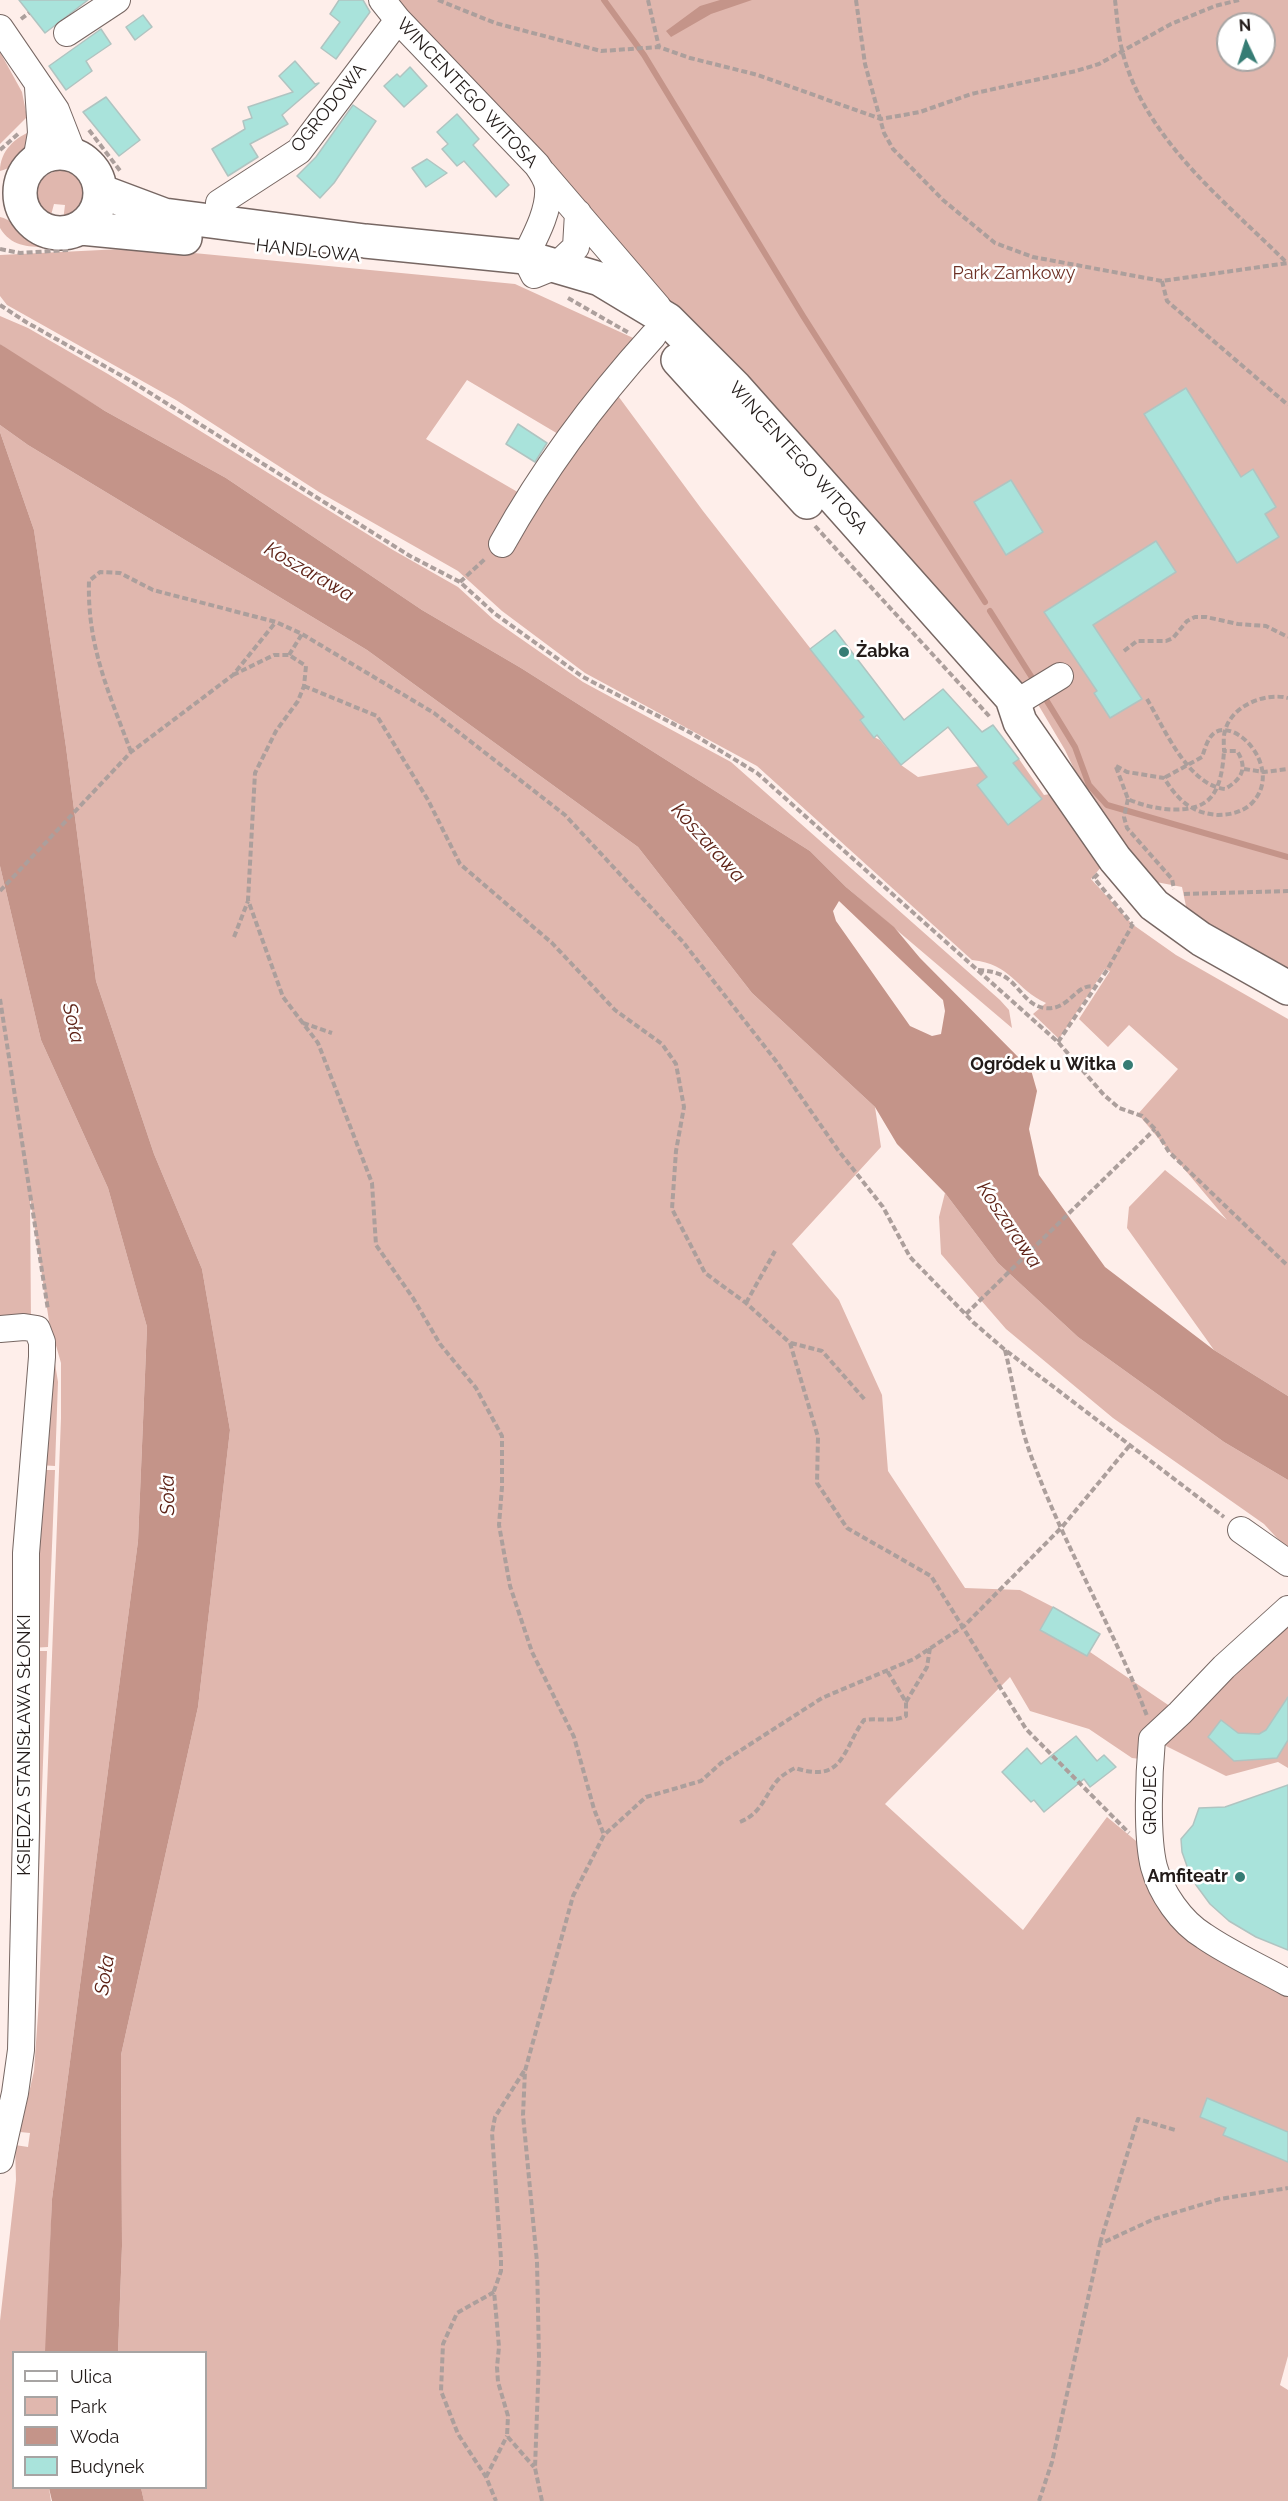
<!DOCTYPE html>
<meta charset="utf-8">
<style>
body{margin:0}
#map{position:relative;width:1288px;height:2501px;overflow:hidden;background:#feeeea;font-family:Raleway,sans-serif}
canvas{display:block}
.legend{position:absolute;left:12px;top:2351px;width:195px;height:138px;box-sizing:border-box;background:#fff;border:2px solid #a7a4a3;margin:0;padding:8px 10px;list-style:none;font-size:18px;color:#221b19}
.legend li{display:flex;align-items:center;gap:12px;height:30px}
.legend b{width:30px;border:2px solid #a7a4a3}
.north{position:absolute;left:1216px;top:12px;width:60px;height:60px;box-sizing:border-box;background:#fff;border:2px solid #a7a4a3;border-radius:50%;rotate:356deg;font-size:16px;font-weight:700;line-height:24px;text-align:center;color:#221b19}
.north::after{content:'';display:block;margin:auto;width:21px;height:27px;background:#367c74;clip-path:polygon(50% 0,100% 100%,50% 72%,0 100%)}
</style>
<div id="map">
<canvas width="1288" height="2501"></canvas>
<ul class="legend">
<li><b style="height:8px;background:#fff"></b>Ulica</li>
<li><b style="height:16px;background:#e0b7ae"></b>Park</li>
<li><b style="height:16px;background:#c49489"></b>Woda</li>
<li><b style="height:16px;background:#a9e3db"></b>Budynek</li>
</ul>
<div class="north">N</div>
</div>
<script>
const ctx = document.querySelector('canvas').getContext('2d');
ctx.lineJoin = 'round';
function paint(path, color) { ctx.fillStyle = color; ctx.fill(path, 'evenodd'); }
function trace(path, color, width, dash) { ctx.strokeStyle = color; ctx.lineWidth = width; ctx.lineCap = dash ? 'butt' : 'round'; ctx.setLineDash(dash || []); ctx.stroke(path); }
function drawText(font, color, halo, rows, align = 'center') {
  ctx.font = font + ' Raleway,sans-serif'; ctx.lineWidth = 5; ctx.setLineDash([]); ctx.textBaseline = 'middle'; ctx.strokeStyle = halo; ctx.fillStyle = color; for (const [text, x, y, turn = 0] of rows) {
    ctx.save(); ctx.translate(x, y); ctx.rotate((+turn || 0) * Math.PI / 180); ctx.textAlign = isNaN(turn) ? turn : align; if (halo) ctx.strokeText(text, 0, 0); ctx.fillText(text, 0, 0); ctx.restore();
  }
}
paint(new Path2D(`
 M 396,0 L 1288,0 L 1288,968 L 1187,911 L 1182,887 L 1151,881 L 1088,798 L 1065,750 L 1036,701 L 959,624 ZM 1228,24 L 1264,24 L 1264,60 L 1228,60 Z
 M 0,52 L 22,92 L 27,117 L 0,144 Z
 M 34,130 C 29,147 19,167 0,171 C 0,151 15,137 34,130 Z
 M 61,170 C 92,175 95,216 63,221 L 65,205 L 54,204 L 50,219 C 27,204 33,174 61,170 Z
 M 0,217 C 20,222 26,239 47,244 L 46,247 C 27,247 11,246 0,228 Z
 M 142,248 L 515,284 L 642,342 L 610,385 L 703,511 L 864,717 L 860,721 L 874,737 L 880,740 L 901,765 L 918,777 L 1019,759 L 1044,795 L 1050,794 L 1102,866 L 1091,879 L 1132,924 L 1176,955 L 1288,1019 L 1288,1396 L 1214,1350 L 1127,1228 L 1129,1207 L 1165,1170 L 1227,1220 L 1138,1114 L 1178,1069 L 1129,1025 L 1108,1047 L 1079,1019 L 1110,971 L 1105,969 L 1059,1039 L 1033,1014 L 1046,1003 C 1015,989 1012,964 972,960 L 757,766 L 585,673 L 502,611 L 458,571 L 319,492 L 176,400 L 7,305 L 0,296 L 0,255 ZM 467,380 L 570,441 L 528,498 L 426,439 Z
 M 0,316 L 28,328 L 108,374 L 393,550 L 458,587 L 494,620 L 583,682 L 731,762 L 1000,1000 L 1009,1010 L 1012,1028 L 846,887 L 810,851 L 521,668 L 422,610 L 226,478 L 105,411 L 14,355 L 0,344 Z
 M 0,425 L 28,445 L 367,650 L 638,847 L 752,993 L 875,1107 L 881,1147 L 792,1244 L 839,1300 L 882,1395 L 888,1471 L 965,1588 L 1020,1590 L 1053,1607 L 1041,1630 L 1087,1656 L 1090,1652 L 1180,1713 L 1288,1609 L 1288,1768 L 1278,1762 L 1226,1776 L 1152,1739 L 1150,1760 L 1132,1758 L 1089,1729 L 1030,1711 L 1010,1677 L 885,1804 L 1023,1930 L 1107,1817 L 1141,1845 L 1167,1896 L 1288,1983 L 1288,2356 L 1280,2385 L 1288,2390 L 1288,2501 L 144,2501 L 141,2488 L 206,2488 L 206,2352 L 118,2352 L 122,2246 L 121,2055 L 198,1707 L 230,1430 L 202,1269 L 154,1154 L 96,981 L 66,747 L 34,530 L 0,432 Z
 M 0,866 L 41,1040 L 108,1188 L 147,1327 L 138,1541 L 52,2199 L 46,2352 L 14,2352 L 14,2488 L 49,2488 L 51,2501 L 0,2501 L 0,2321 L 16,2180 L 15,2145 L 28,2147 L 30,2133 L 20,2132 L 34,2071 L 39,2000 L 61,1418 L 61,1363 L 49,1321 L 30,1197 L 31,1321 L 0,1326 Z
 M 945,1193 L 998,1263 L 1078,1337 L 1224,1442 L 1288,1480 L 1288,1550 L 1264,1524 L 1113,1418 L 1006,1329 L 941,1254 L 939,1217 Z
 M 52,1345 L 58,1382 L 55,1466 L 39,1465 Z
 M 38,1470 L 55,1470 L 48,1647 L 30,1648 Z
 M 30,1651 L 47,1651 L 39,1873 L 30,1873 Z`), '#e0b7ae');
paint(new Path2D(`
 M 720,0 L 752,0 L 711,14 L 671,37 L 666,31 L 700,6 Z
 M 0,344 L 105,411 L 226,478 L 422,610 L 521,668 L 810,851 L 846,887 L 894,927 L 920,958 L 1031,1070 L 1037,1091 L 1029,1129 L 1039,1175 L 1105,1267 L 1214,1350 L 1288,1396 L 1288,1480 L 1224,1442 L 1078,1337 L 998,1263 L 945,1193 L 897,1144 L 875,1107 L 752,993 L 638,847 L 367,650 L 28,445 L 0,425 ZM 839,901 L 943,1000 L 945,1011 L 941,1034 L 932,1036 L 910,1026 L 836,921 L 833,911 Z
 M 0,432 L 34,530 L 66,747 L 96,981 L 154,1154 L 202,1269 L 230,1430 L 198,1707 L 121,2055 L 122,2246 L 118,2352 L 45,2352 L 52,2199 L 138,1541 L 147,1327 L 108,1188 L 41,1040 L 0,866 Z
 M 49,2488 L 141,2488 L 144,2501 L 52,2501 Z`), '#c49489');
trace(new Path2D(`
 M 604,0 L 644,55 L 803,316 L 985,602
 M 990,611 L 1036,684
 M 1042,693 L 1075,747 L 1089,785 L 1107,805 L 1288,857`), '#c49489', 6);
const building = new Path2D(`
 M 19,0 L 88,0 L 45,33 Z
 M 339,0 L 363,0 L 370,12 L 336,59 L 321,48 L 340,22 L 330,14 Z
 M 143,15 L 152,27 L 135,40 L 126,27 Z
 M 101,29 L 111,44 L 86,61 L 92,71 L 66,90 L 49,66 Z
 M 295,61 L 315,84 L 319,83 L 282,115 L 288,124 L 250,144 L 258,157 L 228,176 L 212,149 L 245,129 L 243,121 L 252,118 L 248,107 L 293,92 L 279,76 Z
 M 410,67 L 427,86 L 404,107 L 384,86 L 397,74 L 400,77 Z
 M 106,97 L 140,140 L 119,156 L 83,112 Z
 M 353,105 L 376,121 L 334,183 L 320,198 L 297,176 L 316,157 Z
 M 457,114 L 479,139 L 473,145 L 509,185 L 496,197 L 464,161 L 457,166 L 442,149 L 448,144 L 437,132 Z
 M 427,159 L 447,173 L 426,187 L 412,168 Z
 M 1186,388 L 1241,477 L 1253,469 L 1276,507 L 1265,514 L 1279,537 L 1237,563 L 1144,414 Z
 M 518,424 L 547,443 L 535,462 L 506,444 Z
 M 1011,480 L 1043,532 L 1006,555 L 974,502 Z
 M 1156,541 L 1176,572 L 1093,625 L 1142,699 L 1110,718 L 1094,693 L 1097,691 L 1044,612 Z
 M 835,630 L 904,720 L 943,689 L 982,732 L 993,725 L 1019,759 L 1013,763 L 1042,799 L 1008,825 L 977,785 L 987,777 L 948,727 L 901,765 L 877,735 L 874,738 L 860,720 L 864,717 L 810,649 Z
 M 1053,1607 L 1100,1634 L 1087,1656 L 1040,1630 Z
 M 1288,1697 L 1288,1740 L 1277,1758 L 1234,1761 L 1208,1737 L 1221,1720 L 1238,1733 L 1259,1734 L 1266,1730 Z
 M 1076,1736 L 1097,1761 L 1104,1755 L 1116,1767 L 1090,1787 L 1084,1779 L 1044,1812 L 1034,1800 L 1031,1802 L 1002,1772 L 1027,1748 L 1041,1764 Z
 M 1288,1785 L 1288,1950 L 1256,1937 L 1229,1921 L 1210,1904 L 1196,1885 L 1188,1869 L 1182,1852 L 1181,1839 L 1193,1825 L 1199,1808 L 1225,1807 Z
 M 1207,2098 L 1288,2132 L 1288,2162 L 1223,2135 L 1226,2128 L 1200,2117 Z`);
paint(building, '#a9e3db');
trace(building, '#b0c4c1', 1.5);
const minor = new Path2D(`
 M 382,0 L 398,20 L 537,165 C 542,172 547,180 548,187 C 550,210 535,237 525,257 L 534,275 L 556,266 L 576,247 L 578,213
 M 0,28 L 56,110 L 74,156
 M 67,33 L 117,0
 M 36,161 L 41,133 L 38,87
 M 543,173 L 658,307
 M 219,203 L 299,151 L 398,20
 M 502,544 C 543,470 596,399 653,336
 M 1014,704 L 1060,676
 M 0,1329 L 24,1327 L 37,1329 L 42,1342 L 42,1357 L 26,1553 L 26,1829 L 21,2050 L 15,2093 L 0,2160
 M 1241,1530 L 1288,1563
 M 1288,1609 L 1224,1667 L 1180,1713 L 1152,1739 C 1149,1772 1146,1836 1154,1867 C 1161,1893 1181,1922 1204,1936 C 1230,1954 1260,1967 1288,1983`);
const major = new Path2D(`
 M20 193a40 40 0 1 1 80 0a40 40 0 1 1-80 0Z
 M 100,191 L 164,215 L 365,241 L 525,257 L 600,279 L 668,320 L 735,387 L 1012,698 L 1020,722 L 1115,859 L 1154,905 L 1201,939 L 1288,988
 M 81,228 L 185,238
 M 678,360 L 807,502`);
trace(minor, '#776763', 28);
trace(major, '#776763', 36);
trace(new Path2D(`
 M 438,0 L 495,23 L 601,51 L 659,47 L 690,58 L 758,75 L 881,119 L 920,112 L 971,94 L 1076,71 L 1099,64 L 1171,24 L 1215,6 L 1239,0
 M 648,0 L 659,47
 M 856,0 L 865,64 L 884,133 L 893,149 L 943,200 L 995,243 L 1033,257 L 1162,281 L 1288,263
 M 1115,0 C 1117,16 1118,34 1122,50 C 1144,139 1225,201 1287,263
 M 21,19 L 29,13
 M 89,130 L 121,172
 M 0,150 L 18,134
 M 0,249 L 20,253 L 68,250
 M 1162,281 L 1167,301 L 1288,405
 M 568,298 L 629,333
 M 0,305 L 26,322 L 131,381 L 410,556 L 460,582 L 494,613 L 583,677 L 691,733 L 757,773 L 1058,1042 L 1104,1095 L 1119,1108 L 1142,1116 L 1155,1129 L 1169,1152 L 1288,1266
 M 815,526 L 990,717
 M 460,582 L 486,558
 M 1124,651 L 1137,641 L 1166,641 L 1173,638 L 1187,621 L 1195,617 L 1206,617 L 1238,624 L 1266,626 L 1288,637
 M 289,655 L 302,634
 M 233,675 L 274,655 L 289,655 L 306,666 L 304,686 L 298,701 L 276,731 L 255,773 L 248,900 L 283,997 L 318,1043 L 372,1183 L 376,1245 L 413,1298 L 440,1344 L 476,1388 L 502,1436 L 502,1487 L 499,1525 L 510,1586 L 532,1652 L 574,1737 L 594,1809 L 604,1835
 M 304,686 L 377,716 L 428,800 L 460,864 L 552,943 L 615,1010 L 662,1044 L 676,1064 L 684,1107 L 676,1151 L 672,1209 L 705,1273 L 746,1303 L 790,1343 L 818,1437 L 817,1483 L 847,1528 L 931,1576 L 1026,1729 L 1129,1833
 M 1147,699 C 1164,728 1188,785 1225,789 C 1242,779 1248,768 1237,751 L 1224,751 C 1224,745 1223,737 1225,731 C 1231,706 1265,692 1288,698
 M 131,752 C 109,693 87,646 89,581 L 100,572 L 120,573 L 153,590 L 276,622 L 302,634 L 434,713 L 565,815 L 683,942 L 776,1061 L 838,1150 L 883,1207 L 910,1257 L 974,1323 L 1004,1349 L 1224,1517
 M 1116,766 L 1127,772 L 1164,778 C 1178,800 1191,813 1218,815 C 1230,815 1243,812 1252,803 C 1284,770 1237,717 1214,733 C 1207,739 1205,749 1202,757 L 1164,778
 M 1116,767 L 1128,799 C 1149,809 1195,818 1212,796 C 1221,784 1223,766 1224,751
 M 1244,769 L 1264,772 L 1288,769
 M 1128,799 L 1124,817 L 1127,828 L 1172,879 L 1174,889
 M 1098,874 L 1094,878 L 1132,924
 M 0,891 L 131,752 L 233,675 L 275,623
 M 1184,894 L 1288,891
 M 234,937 L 248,901
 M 978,970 C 989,971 999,972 1008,979 C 1021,989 1027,1005 1044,1008 C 1070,1012 1076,981 1096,987
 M 0,999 L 48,1310
 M 303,1023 L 332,1033
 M 1058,1042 L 1107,970 L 1133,924
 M 746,1303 L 775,1251
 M 966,1314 L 1155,1129
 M 791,1343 L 822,1351 L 866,1401
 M 1005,1350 C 1014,1386 1019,1426 1033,1461 C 1065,1548 1114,1629 1147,1716
 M 906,1702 L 927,1667 L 930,1648
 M 740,1822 C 765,1812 766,1789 782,1776 C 786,1773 791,1770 795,1768 C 844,1784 842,1750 864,1720 C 878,1718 894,1722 906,1716 L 906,1702 L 886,1669
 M 524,2071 L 495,2117 L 492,2133 L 501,2259 L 501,2271 L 494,2291 L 499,2347 L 497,2367 L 498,2382 L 508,2416 L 507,2436 L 534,2467
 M 1100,2243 L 1138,2119 L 1175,2130
 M 494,2292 L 457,2313 L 443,2344 L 441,2391 L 458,2434 L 486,2477 L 496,2501
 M 486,2477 L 507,2436
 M 542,2501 L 535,2468 L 539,2358 L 537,2262 L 523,2115 L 525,2071 L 573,1896 L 604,1835 L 646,1797 L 701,1781 L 721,1763 L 822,1698 L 914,1659 L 964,1626 L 1062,1527 L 1130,1445
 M 1039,2501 L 1052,2462 L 1100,2244 L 1154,2219 L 1220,2199 L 1288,2188`), '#ac9f9c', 4, [6, 3]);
trace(minor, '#fff', 26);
trace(major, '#fff', 33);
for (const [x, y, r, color] of [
 [844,652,6,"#367c74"],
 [1128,1065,6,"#367c74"],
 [1240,1877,6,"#367c74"]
]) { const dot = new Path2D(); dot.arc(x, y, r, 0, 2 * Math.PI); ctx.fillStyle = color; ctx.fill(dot); trace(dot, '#fff', 2); }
drawText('18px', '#221b19', '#fff', [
 ["WINCENTEGO WITOSA",467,93,47],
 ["OGRODOWA",329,108,-51],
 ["HANDLOWA",308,251,6],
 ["WINCENTEGO WITOSA",798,458,48],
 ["KSIĘDZA STANISŁAWA SŁONKI",25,1745,-90],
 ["GROJEC",1151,1800,-90]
]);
drawText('18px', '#6d3024', '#fff', [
 ["Park Zamkowy",1014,274]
]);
drawText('bold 18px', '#221b19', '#fff', [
 ["Żabka",856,652,"left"],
 ["Ogródek u Witka",1116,1065],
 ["Amfiteatr",1228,1877]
], 'right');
drawText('italic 20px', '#5e2317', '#fff', [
 ["Koszarawa",309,572,30],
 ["Koszarawa",708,843,48],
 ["Soła",73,1023,77],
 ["Koszarawa",1009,1225,56],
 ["Soła",168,1495,-91],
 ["Soła",105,1975,-81]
]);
</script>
